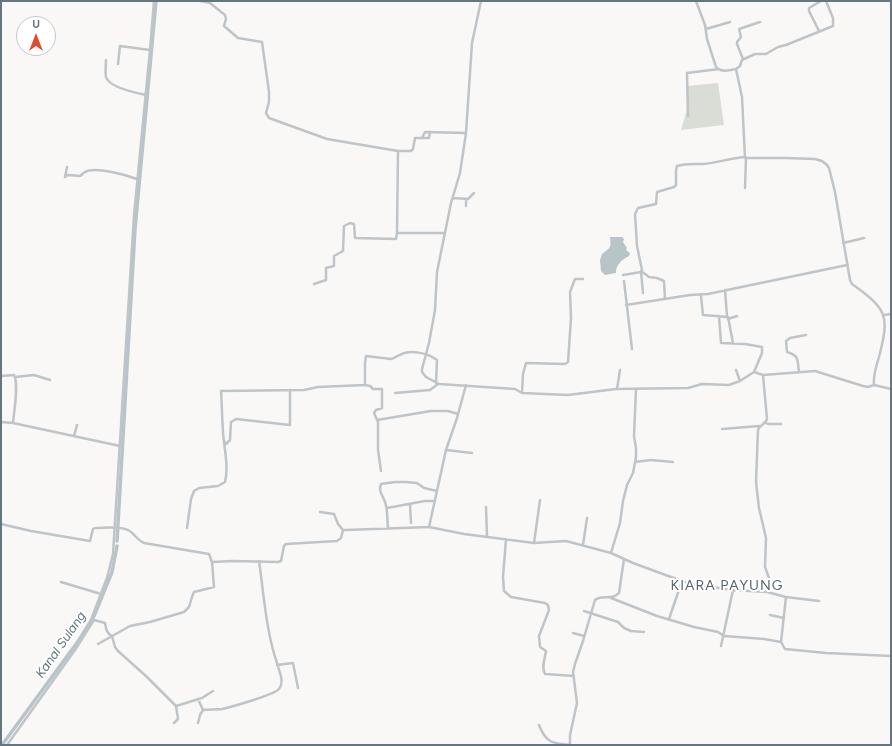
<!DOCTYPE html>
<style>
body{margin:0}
#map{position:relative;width:892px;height:746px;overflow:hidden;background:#f9f8f6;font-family:Figtree,sans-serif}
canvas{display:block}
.frame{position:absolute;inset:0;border:2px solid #647680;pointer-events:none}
.north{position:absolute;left:16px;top:16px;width:40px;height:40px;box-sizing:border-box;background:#fff;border:1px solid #c1c8cc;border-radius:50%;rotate:0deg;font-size:11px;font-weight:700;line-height:16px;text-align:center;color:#647680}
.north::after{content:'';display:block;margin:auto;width:14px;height:18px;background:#df4c30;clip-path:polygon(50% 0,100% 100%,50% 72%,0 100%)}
</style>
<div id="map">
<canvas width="892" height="746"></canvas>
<div class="frame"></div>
<div class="north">U</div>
</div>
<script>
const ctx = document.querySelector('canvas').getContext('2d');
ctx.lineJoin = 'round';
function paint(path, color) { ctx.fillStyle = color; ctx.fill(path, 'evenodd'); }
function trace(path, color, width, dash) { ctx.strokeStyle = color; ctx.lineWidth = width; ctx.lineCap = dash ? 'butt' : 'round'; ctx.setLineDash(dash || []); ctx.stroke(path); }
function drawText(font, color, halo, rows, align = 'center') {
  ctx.font = font + ' Figtree,sans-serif'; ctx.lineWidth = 4; ctx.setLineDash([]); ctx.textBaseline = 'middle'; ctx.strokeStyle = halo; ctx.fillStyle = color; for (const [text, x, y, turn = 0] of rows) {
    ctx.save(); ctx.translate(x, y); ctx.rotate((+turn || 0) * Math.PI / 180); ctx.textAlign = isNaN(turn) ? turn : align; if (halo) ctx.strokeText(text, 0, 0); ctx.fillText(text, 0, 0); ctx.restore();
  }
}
paint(new Path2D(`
 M 718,83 L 724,125 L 681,130 L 688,106 L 687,86 Z`), '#d9ddd5');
paint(new Path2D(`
 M 610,237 L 622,237 L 624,239 L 623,242 L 627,248 L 626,250 L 630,253 L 629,256 C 622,260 616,264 616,273 L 605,275 L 601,271 L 600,260 L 602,254 C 611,247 611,248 610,237 Z`), '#b7c5c8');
trace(new Path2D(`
 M 117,541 L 135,229 L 156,1
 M 2,745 L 79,640 L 94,616 L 112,572 L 117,546`), '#b7c5c8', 3.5);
trace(new Path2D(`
 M 154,1 L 150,50 L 134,215 L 113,554 L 107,578 L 92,617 L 94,620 L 105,623 C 106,628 106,633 112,636 L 115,647 L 118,651 L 147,677 L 176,706 L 178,719 L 174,723
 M 201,1 L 210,3 L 225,15 L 226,19 L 224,26 L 238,38 L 262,42 L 269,92 L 269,102 L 266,113 L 269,118 L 327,139 L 398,151 L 411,151 L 413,149 L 415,138 L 422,138 L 425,132 L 466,133
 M 481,1 L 472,43 L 466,133 L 460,173 L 451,203 L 437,272 L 435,310 L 429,343 L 422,369 L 422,372 L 426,377 L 439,384 L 515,389 L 522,393 L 568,395 L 616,389 L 688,388 L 702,384 L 729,385 L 740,381 L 754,372 L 763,375 L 815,371 L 863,386 L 868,387 L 874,385
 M 696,1 L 705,25 L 707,39 L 716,67 C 721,73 729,70 736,69 L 742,97 L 745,158 L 785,158 L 815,159 L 822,161 L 827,165 L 829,168 L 835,192 L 850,280 L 852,284 C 887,309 890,315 879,357 C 876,367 873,375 874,385 L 891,389
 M 706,29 L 730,22
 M 819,31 L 809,11 L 809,8 L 821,1
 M 743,59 L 737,44 L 737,42 L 741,37 L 739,29 L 760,22
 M 106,60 C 106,65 105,72 106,77 C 109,87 136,93 146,95
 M 118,64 L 120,46 L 150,50
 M 736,69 L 740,66 L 742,60 L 755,54 L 766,54 L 778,47 L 786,45 L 833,26 L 833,18 L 826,1
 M 688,116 L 687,73 L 719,69
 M 422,138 L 429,138 L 430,132
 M 398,151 L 397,233 L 445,233
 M 67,167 L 65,177 L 68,175 L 80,176 C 82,175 83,173 85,172 C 95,166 126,175 137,179
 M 745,188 L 746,158
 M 453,198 L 468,199 L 474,193
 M 466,206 L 466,199
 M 843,243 L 864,238
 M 641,271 L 649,277 L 657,278 L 664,281 L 665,299
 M 641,272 L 643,293
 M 623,275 L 641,272 L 642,270 L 637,246 L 635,214 L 638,208 L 656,204 L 657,192 L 674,187 L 676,185 L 676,170 L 677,166 C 686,163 694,164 703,164 C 717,163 730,158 745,157
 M 624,281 L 632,349
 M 314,284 L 326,280 L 326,268 L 334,266 L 334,256 L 343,251 L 344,226 L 350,223 L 354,224 L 355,238 L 396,239 L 397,233
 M 725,290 L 727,316
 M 701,296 L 703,315 L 728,317 L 733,343
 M 626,305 L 690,295 L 708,294 L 847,265
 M 884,315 L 891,314
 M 719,316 L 721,343 L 745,344 L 762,347 L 762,353 L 754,372
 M 728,319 L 737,316
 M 736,370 L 740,381
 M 799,372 C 797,360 800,356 787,352 L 786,341 L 790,338 L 806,335
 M 763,375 L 767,419 C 765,425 759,425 758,430 L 756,482 L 759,508 L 766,538 L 765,567 L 769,578 L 767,592
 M 1,376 L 14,375 C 19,385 14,411 13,423
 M 15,377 L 34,375 L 50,380
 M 365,385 L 365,363 L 366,356 L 391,359 C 396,358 396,356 400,355 C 410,349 428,353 437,360 L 436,383
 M 617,389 L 620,370
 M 395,393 L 430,390 L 438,384
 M 522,393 L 523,374 L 526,363 L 565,364 L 568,362 L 571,318 L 570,292 L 575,279 L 583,279
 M 377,420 L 431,411 L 448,411 L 458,414
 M 1,422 L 13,423 L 120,446
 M 766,423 L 768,424 L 781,424
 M 722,429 L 759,426
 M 74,436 L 77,425
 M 224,441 L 226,444 L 230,440 L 231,422 L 236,419 L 290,425 L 290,390
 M 446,450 L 472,453
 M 635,462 L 651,460 L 673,462
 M 410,504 L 411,523
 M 486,507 L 487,537
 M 387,508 L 425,501 L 435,501
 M 320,512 L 334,514 L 338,524 L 343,530
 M 1,524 L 31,531 L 90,541 L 93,529 L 95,528 C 105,528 119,526 128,530 C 134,533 137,540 144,543 L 209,554 L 212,562 L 214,587 L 194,592 L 192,597 L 189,607 L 184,612 L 150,622 L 130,626 L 98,644
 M 429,527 L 446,450 L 457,418 L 466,385
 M 187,528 L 191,499 L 194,491 L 199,488 L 218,486 L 225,482 C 229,466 224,448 223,432 C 222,418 222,405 221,391 L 304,390 L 318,387 L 365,385 L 370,386 L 373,389 L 382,389 L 382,408 L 376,410 L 374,413 L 378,422 L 378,450 L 381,471
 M 388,528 C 387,520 388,510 385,502 C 383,496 378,491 381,484 L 395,482 L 406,482 L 417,483 L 424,488 L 437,491
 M 506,539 L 503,577 L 504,591 L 511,597 L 545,603 L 548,605 L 549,610 L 539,636 L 540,647 L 546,651 C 545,658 541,667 545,674 L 574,676
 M 534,543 L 540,500
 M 583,545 L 587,518
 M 611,553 L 620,523 L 623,501 L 627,485 L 633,473 L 636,457 L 636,448 L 634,436 L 636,389
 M 212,562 L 233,561 L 278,562 L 281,561 L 284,546 L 286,544 L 337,541 L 341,538 L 343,530 L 346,530 L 429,527 L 464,534 L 534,543 L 566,541 L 611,553 L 633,563 L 690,584 L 733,590 L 767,592 L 786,597 L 781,642 L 785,649 L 826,653 L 891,656
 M 61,582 L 101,594
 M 786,597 L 819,601
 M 611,598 L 657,616 L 694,627 L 718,632 L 724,636 L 764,639 L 781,642
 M 584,611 L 618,622 L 624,628 L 631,631 L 644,632
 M 770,615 L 784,618
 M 669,619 L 682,581
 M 573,633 L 584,636
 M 721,646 L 733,590
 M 277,665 L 293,663 L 298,688
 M 198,699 L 203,710
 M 176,706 L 202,698 L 213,691
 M 198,723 L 200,715 L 203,710 C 209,709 216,710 222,709 C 231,707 274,695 279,689 C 285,681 279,672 277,663 C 266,631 264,595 259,561
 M 539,725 C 546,743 552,743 570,745
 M 7,745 L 75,650 L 94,620
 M 570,745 L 570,735 L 577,703 L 573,672 L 575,664 L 583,641 L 595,600 C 602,594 612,601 619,593 L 624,559`), '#bfc4c8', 2.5);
drawText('italic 13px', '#5f757b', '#fff', [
 ["Kanal Sulang",61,645,-55]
]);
ctx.letterSpacing = '1px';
drawText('14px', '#56646c', '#fff', [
 ["KIARA PAYUNG",727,586]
]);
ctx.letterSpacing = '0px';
</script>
